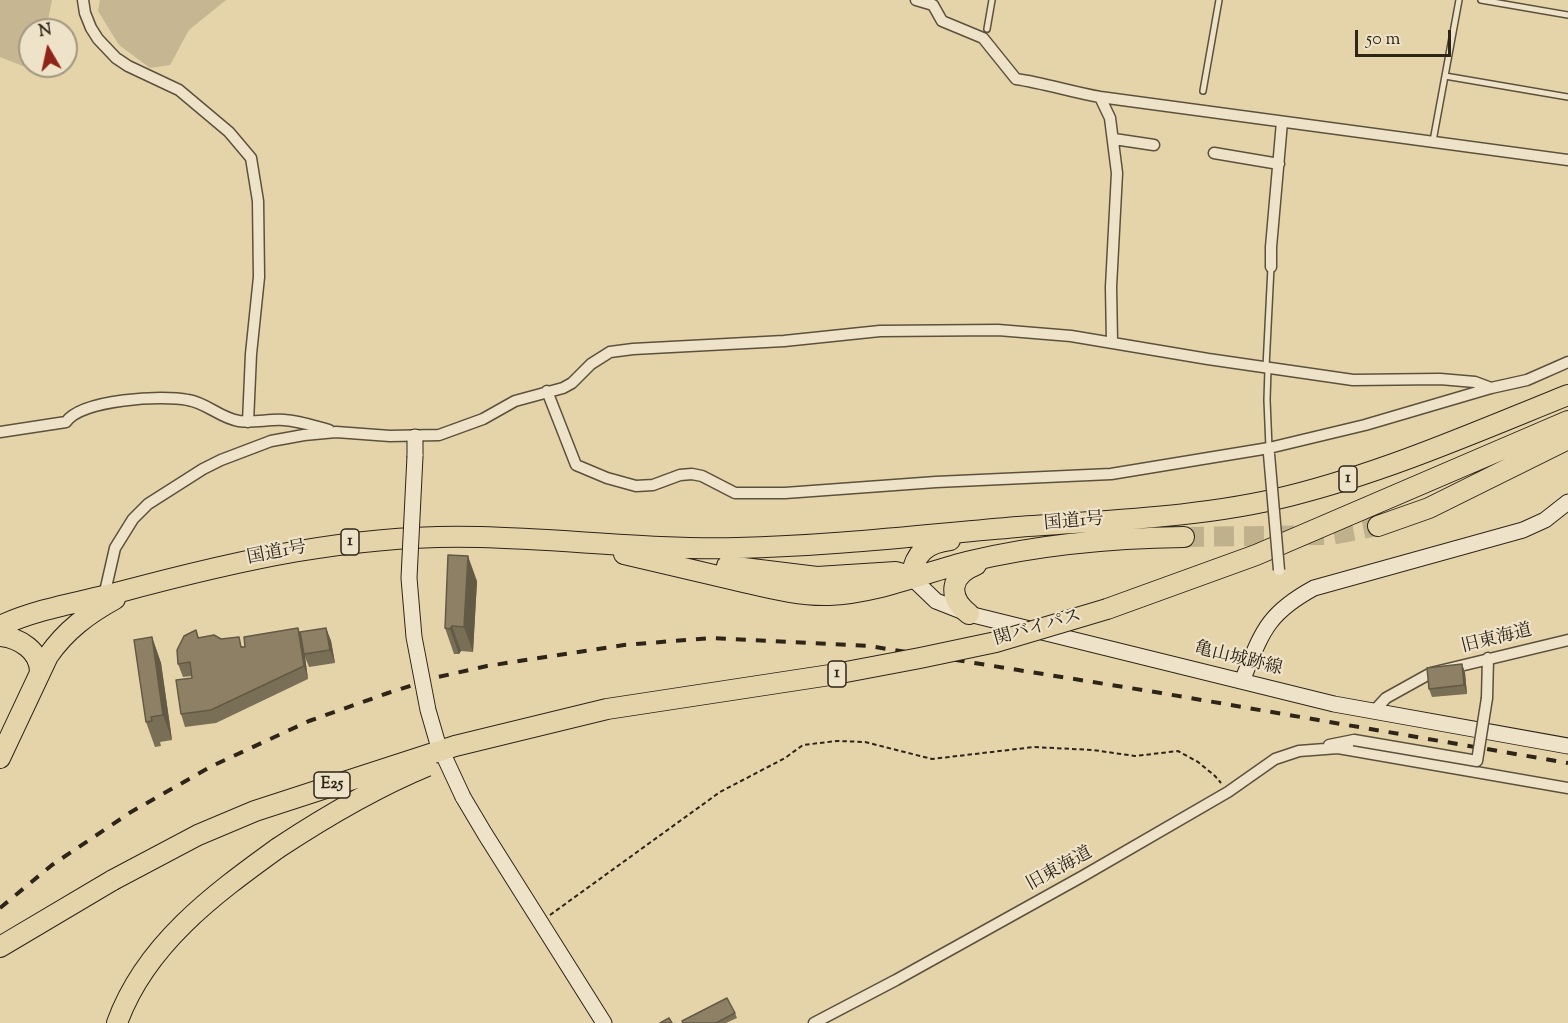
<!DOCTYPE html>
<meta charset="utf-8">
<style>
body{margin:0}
#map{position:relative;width:1568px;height:1023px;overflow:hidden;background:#e5d4aa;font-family:"Sorts Mill Goudy",serif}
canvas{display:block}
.north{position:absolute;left:18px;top:18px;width:60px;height:60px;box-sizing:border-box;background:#eee3c8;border:2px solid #a19782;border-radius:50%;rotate:351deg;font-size:16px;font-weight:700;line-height:24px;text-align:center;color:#2e2519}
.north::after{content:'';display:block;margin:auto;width:21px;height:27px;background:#8f2418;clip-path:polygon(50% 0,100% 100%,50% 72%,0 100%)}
.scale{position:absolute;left:1355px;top:30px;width:96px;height:27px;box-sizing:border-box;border:3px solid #2e2519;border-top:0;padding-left:8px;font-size:18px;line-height:21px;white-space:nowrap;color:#2e2519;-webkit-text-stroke:4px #eee3c8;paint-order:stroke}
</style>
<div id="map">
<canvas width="1568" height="1023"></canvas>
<div class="north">N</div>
<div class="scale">50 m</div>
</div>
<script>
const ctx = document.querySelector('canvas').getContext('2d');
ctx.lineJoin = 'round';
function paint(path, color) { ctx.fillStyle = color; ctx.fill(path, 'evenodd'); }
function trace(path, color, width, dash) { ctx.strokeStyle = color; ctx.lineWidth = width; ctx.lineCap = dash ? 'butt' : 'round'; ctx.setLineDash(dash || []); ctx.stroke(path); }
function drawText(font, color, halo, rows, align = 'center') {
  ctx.font = font + ' "Sorts Mill Goudy","Noto Serif JP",serif'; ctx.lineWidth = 4.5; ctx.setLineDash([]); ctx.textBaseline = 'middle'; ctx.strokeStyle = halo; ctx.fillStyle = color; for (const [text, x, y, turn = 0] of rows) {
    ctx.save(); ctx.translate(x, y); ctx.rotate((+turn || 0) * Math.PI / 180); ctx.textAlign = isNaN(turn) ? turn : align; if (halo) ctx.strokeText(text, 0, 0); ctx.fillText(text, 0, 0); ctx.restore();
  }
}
paint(new Path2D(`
 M 0,0 L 52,0 L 46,30 L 30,30 L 30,66 L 40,66 L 38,72 L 0,57 Z
 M 100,0 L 226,0 L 189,30 L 170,65 L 150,68 L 119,45 L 98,11 Z`), '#c6b691');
trace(new Path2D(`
 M 1184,537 L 1331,535 L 1378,526`), '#c0b18d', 20, [20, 10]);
const lane = new Path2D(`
 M 1481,0 L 1568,15
 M 987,29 L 992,0
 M 1445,76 L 1568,97
 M 1203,91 L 1219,0
 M 1433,141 L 1459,0
 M 1266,367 L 1271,267
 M 1268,369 L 1267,400 L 1269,448`);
const street = new Path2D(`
 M 83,0 L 85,13 L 91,28 L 98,39 L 116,58 L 128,66 L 179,90 L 229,132 L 251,158 L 258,201 L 259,277 L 251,354 L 248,422
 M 916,0 L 933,5 L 942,21 L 983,38 L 1016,79 C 1044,83 1071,92 1100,97 L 1568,160
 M 1100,97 L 1110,118 L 1117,173 L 1111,287 L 1112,342
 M 1114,139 L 1154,145
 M 1214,153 L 1279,164
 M 1271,267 L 1271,247 L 1282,122
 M 547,391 L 576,465 L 607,478 L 636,486 L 653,485 L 680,475 L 692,474 L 702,476 L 735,493 L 785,493 L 936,482 L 1111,474 L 1269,448 L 1365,425 L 1491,388 L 1527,380 L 1568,362
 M 0,432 L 66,422 C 82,399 163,395 188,400 C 207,403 220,418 239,421 C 254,423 269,419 284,420 C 300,421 314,426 329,430
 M 104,596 L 115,548 L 133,519 L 148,504 L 203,469 L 221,460 L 271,441 L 304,435 L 336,432 L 390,436 L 439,435 L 483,419 L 515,401 L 563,388 L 572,383 L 591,364 L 610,352 L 633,349 L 784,341 L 880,331 L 998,330 L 1071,336 L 1208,359 L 1353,380 L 1440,379 L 1475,382 L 1491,388
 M 1487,698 L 1488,658
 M 1374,711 L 1386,698 L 1431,673 L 1568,640
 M 1329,745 L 1354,740
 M 814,1023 L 896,980 L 1083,876 L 1228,792 L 1275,759 L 1299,751 L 1338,748 L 1568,788`);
const secondary = new Path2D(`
 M 415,456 L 415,437
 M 911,577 L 936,601 L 969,614 L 1334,704 L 1568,746
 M 1242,681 C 1262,633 1266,614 1314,588 L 1523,530 L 1545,520 L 1568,502
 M 463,797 L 485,834 L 604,1023`);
const highway = new Path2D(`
 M 1378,526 L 1429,508 L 1568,439
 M 624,554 C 661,563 698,571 735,580 C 766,587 797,596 829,595 C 878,593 925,572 971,561 C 1042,544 1112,538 1184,537
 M 727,566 L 817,577 L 896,572 L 903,574
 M 911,577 C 915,553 926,543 950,540
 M 1107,609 L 1256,555 L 1568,421
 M 969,614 C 947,597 950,575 976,565
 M 0,626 C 37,609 76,603 116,593 C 235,561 355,533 480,537 C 565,539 651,550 737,548 C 830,546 924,535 1017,527 C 1107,520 1201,518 1289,496 C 1385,472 1476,432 1568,395
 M 0,636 C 20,638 40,651 40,672
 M 0,758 L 48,656 C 66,630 88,614 115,599
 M 0,947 L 113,880
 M 117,1023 C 145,945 213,895 278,848`);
trace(lane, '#5c513d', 8);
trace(street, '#5c513d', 13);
trace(secondary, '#2e2519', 17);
trace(highway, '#2e2519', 22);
trace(new Path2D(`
 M 550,915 L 720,792 L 785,758 L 803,745 L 837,741 L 865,742 L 932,759 L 1034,747 L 1093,750 L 1135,756 L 1178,751 L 1198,762 L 1215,776 L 1221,783`), '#2e2519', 2, [4.5, 3]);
trace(lane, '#eee3c8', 5);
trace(street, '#eee3c8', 10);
trace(secondary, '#eee3c8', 15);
trace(highway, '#e5d4aa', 20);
trace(new Path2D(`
 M 0,908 L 52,865 L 131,812 L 212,766 L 309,721 L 388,693 L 438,677 L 487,666 L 624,645 L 711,638 L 869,646 L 1161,693 L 1568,763`), '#2e2519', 4, [10, 10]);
const streetBridge = new Path2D(`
 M 1269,454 L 1279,570
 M 1354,740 L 1477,761 L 1487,698`);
const secondaryBridge = new Path2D(`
 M 415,456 L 409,578 L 414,637 L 428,710 L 437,741 L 463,797`);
const highwayBridge = new Path2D(`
 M 278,848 C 325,817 374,788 427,766
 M 113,880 L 198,835 L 255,811 L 455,746 L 607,709 L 830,675 L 920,658 L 996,642 L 1107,609`);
trace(streetBridge, '#5c513d', 13, []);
trace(secondaryBridge, '#2e2519', 17, []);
trace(highwayBridge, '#2e2519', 22, []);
trace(streetBridge, '#eee3c8', 10);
trace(secondaryBridge, '#eee3c8', 15);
trace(highwayBridge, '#e5d4aa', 20);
paint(new Path2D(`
 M 477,581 L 473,652 L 461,651 L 459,654 L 454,654 L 445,628 Z
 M 298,628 L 301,637 L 326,628 L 331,641 L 335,663 L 309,667 L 305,657 L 308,679 L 216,723 L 185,727 L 181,714 L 192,678 L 192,676 L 183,677 L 178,664 L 196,630 L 199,638 L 221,639 L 243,647 Z
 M 152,637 L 161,663 L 172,740 L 160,742 L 161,746 L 155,747 L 146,722 Z
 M 1462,664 L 1465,673 L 1467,694 L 1432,697 L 1429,689 Z
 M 735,1013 L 737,1018 L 726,1023 L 683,1023 Z`), '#796e56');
paint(new Path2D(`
 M 468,556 L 477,581 L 473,652 L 464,627 Z
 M 452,626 L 461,651 L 459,654 L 450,629 Z
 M 298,628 L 303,641 L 308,679 L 304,666 Z
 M 326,628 L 331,641 L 335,663 L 330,650 Z
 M 152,637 L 161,663 L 172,740 L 163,715 Z
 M 1462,664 L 1465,673 L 1467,694 L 1464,685 Z`), '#635a46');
const building = new Path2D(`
 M 448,555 L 468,556 L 464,627 L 452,626 L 450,629 L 445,628 Z
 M 298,628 L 304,666 L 211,710 L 181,714 L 176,680 L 192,678 L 190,662 L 178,664 L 177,650 L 184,636 L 196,630 L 198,638 L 214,635 L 221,639 L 239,637 L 241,647 L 245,647 L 244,637 Z
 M 326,628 L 330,650 L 304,654 L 300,632 Z
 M 152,637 L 163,715 L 151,717 L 152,721 L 146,722 L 134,640 Z
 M 1462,664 L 1464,685 L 1429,689 L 1427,668 Z
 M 727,998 L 735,1013 L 716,1023 L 683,1023 L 682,1021 Z
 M 669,1018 L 672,1023 L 660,1023 Z`);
paint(building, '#8d8064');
trace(building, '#635a46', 1.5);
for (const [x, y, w] of [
 [1348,479,18],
 [350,542,18],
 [837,674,18],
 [332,785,36]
]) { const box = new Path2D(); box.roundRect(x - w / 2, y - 13, w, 26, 4.5); ctx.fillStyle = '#eee3c8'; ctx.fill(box); trace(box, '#2e2519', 1.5); }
drawText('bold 16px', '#2e2519', null, [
 ["1",1348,479],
 ["1",350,542],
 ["1",837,674],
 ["E25",332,785]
]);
drawText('18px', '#2e2519', '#eee3c8', [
 ["国道1号",1074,523,-5],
 ["国道1号",277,554,-11],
 ["関バイパス",1038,629,-16],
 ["旧東海道",1497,640,-14],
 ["亀山城跡線",1238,660,14],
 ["旧東海道",1060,870,-29]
]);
</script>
